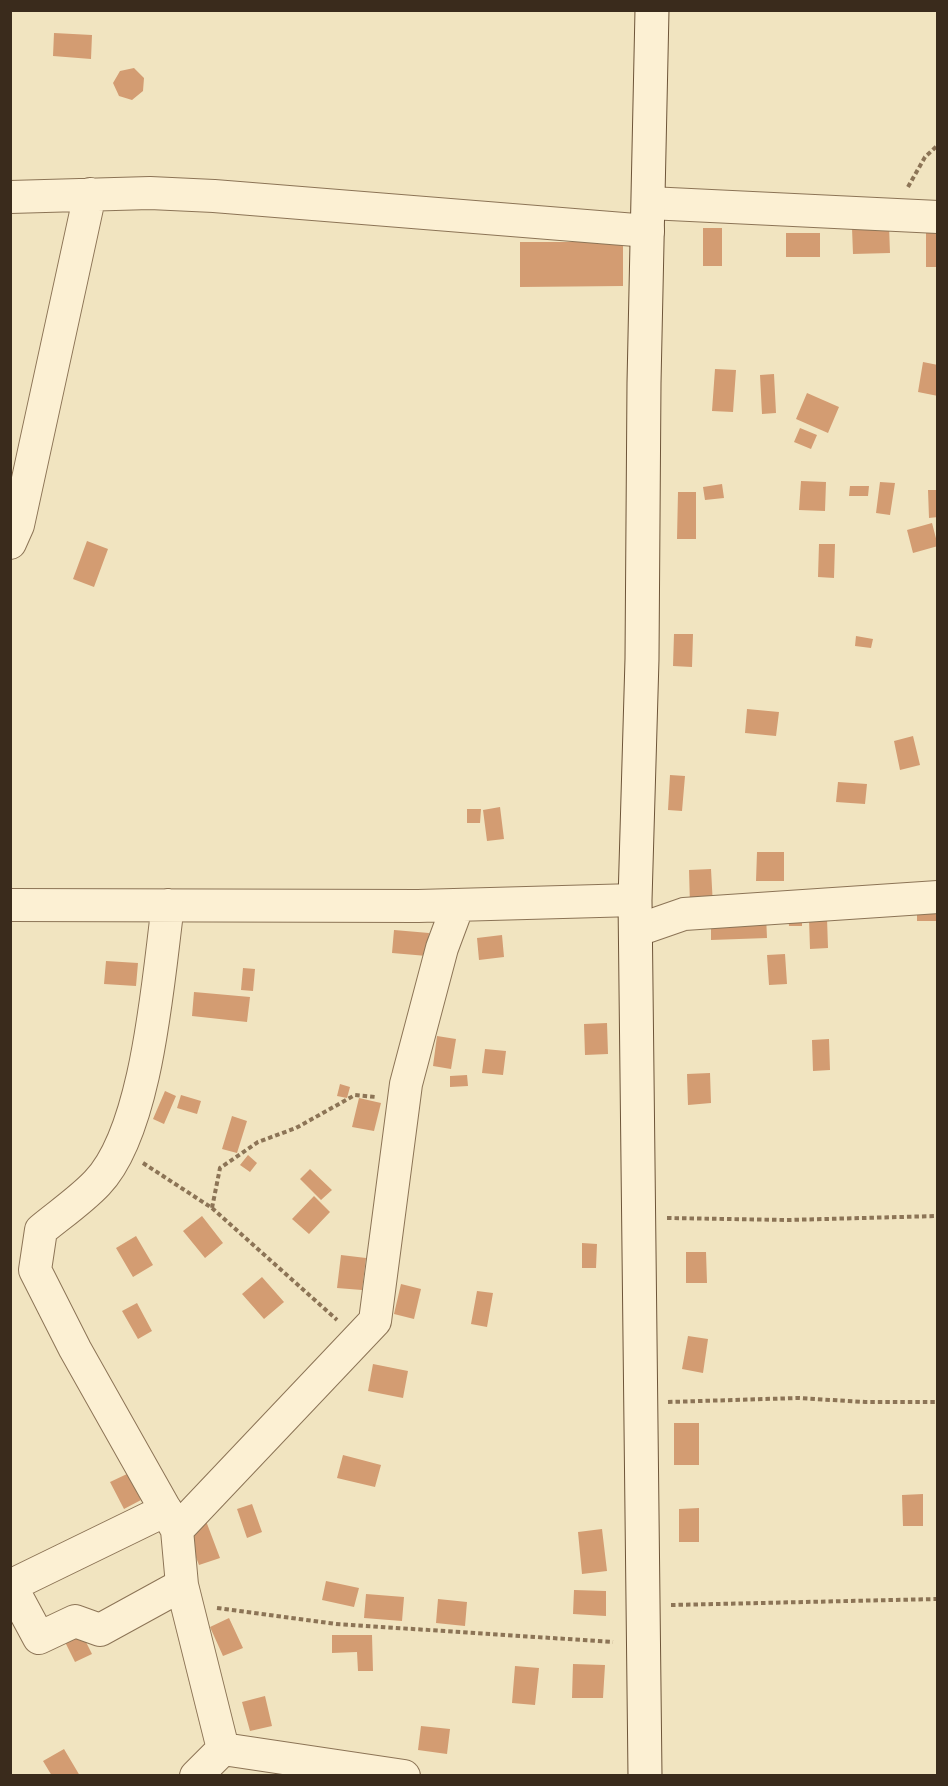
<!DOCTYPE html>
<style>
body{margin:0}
#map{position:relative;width:948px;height:1786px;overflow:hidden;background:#f1e4c0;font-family:Bitter,serif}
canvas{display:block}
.frame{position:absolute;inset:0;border:12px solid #3a2b1c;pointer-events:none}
</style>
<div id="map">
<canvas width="948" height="1786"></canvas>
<div class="frame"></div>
</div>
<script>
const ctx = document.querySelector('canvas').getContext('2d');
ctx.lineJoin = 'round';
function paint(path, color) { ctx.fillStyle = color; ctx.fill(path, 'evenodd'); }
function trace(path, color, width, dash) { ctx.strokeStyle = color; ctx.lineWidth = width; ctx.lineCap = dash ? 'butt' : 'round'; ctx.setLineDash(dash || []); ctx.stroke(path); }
paint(new Path2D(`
 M 54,33 L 92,35 L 91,59 L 53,56 Z
 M 134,68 L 144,78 L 143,91 L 132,100 L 119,96 L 113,83 L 120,71 Z
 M 889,226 L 890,253 L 853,254 L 852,228 Z
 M 703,228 L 722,228 L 722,266 L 703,266 Z
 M 926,229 L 938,229 L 938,267 L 926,267 Z
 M 786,233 L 820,233 L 820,257 L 786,257 Z
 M 520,242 L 623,242 L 623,286 L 520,287 Z
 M 923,362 L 938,365 L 938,396 L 918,392 Z
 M 715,369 L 736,370 L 733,412 L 712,411 Z
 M 774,374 L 776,413 L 762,414 L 760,375 Z
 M 807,393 L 839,407 L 828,433 L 796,419 Z
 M 800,428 L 817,435 L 811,449 L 794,442 Z
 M 801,481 L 826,482 L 825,511 L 799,510 Z
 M 880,482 L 895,483 L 890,515 L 876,513 Z
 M 722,484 L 724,498 L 705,500 L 703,487 Z
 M 850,486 L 869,486 L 868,496 L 849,496 Z
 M 928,490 L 938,490 L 938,517 L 929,518 Z
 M 678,492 L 696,492 L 696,539 L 677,539 Z
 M 932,523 L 938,546 L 913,553 L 907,530 Z
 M 87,541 L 108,549 L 94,587 L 73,579 Z
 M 819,544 L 835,544 L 834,578 L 818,577 Z
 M 674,634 L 693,634 L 692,667 L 673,666 Z
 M 856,636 L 873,639 L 871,648 L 855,646 Z
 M 747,709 L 779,712 L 776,736 L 745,733 Z
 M 913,736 L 920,765 L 900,770 L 894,741 Z
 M 670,775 L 685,776 L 682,811 L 668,810 Z
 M 838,782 L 867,784 L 865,804 L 836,802 Z
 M 500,807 L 504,839 L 487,841 L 483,810 Z
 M 467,809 L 481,809 L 480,823 L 467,823 Z
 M 757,852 L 784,852 L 784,881 L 756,881 Z
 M 711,869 L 713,906 L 690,906 L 689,870 Z
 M 917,904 L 938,904 L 938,921 L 917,921 Z
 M 788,913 L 802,913 L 802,926 L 789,926 Z
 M 766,915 L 767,938 L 711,940 L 711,917 Z
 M 827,918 L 828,948 L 810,949 L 809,919 Z
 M 394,930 L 429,933 L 427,956 L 392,953 Z
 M 502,935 L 504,957 L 479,960 L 477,938 Z
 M 785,954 L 787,984 L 769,985 L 767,955 Z
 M 106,961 L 138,963 L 136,986 L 104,984 Z
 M 243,968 L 255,969 L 253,991 L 241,990 Z
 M 194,992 L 250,997 L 247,1022 L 192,1016 Z
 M 607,1023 L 608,1054 L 585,1055 L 584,1024 Z
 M 437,1036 L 456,1039 L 451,1069 L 433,1066 Z
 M 829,1039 L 830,1070 L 813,1071 L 812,1040 Z
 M 485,1049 L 506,1051 L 503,1075 L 482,1073 Z
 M 710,1073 L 711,1103 L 688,1105 L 687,1074 Z
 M 467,1075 L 468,1086 L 450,1087 L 450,1076 Z
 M 340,1084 L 350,1087 L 347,1098 L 337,1096 Z
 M 165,1091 L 176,1096 L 164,1124 L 153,1119 Z
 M 181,1095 L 201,1101 L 197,1114 L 177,1108 Z
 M 359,1098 L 381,1103 L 374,1131 L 352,1127 Z
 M 232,1116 L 247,1121 L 237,1153 L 222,1149 Z
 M 248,1155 L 257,1163 L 250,1172 L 240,1165 Z
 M 310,1169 L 332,1190 L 321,1200 L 300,1179 Z
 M 314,1196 L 330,1212 L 309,1234 L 292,1219 Z
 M 202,1216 L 223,1243 L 205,1258 L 183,1231 Z
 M 136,1236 L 153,1265 L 133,1277 L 116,1248 Z
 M 582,1243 L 597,1244 L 596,1268 L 582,1268 Z
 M 686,1252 L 706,1252 L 707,1283 L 686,1283 Z
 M 341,1255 L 366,1258 L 362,1290 L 337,1288 Z
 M 262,1277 L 284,1302 L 264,1319 L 242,1294 Z
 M 401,1284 L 421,1289 L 414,1319 L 394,1314 Z
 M 477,1291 L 493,1293 L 487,1327 L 471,1324 Z
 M 137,1303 L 152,1331 L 138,1339 L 122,1311 Z
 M 688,1336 L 708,1339 L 703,1373 L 682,1369 Z
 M 373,1364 L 408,1371 L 403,1398 L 368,1391 Z
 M 674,1423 L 699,1423 L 699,1465 L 674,1465 Z
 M 343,1455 L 381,1465 L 375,1487 L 337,1478 Z
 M 127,1474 L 141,1500 L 124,1509 L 110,1482 Z
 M 923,1494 L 923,1526 L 903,1526 L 902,1495 Z
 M 252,1504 L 262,1532 L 247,1538 L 237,1509 Z
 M 699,1508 L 699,1542 L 679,1542 L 679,1509 Z
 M 206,1521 L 220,1558 L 199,1565 L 185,1529 Z
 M 602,1529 L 607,1571 L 582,1574 L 578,1532 Z
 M 326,1581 L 359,1588 L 354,1607 L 322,1600 Z
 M 574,1590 L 606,1591 L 606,1616 L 573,1614 Z
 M 366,1594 L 404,1597 L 402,1621 L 364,1618 Z
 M 438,1599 L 467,1602 L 465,1626 L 436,1623 Z
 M 229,1618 L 243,1648 L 223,1656 L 210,1627 Z
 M 79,1628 L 92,1654 L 75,1662 L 62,1636 Z
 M 332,1635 L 372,1635 L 373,1671 L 358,1671 L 357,1652 L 332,1653 Z
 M 573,1664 L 605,1665 L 603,1698 L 572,1698 Z
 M 515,1666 L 539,1668 L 535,1705 L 512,1703 Z
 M 265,1696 L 272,1726 L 250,1731 L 242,1702 Z
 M 421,1726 L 450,1729 L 447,1754 L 418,1750 Z
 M 64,1749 L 80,1776 L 52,1776 L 43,1761 Z`), '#d39c72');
const minor = new Path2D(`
 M 10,197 L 150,193 L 214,196 L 648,231
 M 649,203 L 938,217
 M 10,543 L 18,525 L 90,194
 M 10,905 L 418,906 L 635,900
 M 635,931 L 684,914 L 938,897
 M 177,1530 L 375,1321 L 406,1084 L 442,948 L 458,905
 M 182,1585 L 223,1749 L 196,1776
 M 10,1586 L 166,1510
 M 11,1586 L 39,1638 L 75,1621 L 100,1630 L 182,1585 L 177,1530 L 75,1349 L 35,1270 L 41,1230 C 59,1215 81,1200 97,1183 C 148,1130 158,978 168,905
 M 223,1749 L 404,1776`);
const secondary = new Path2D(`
 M 645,1776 L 635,900 L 642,659 L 644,383 L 652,10`);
trace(minor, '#8c7456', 34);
trace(secondary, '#6e5539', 35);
trace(new Path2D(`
 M 10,108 L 10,148
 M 908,187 L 925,157 L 938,145
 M 143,1163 L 212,1208 L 220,1168 L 258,1142 L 296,1128 L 355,1095 L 376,1097
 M 212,1208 L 337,1320
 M 667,1218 L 787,1220 L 938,1216
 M 668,1402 L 798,1398 L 865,1402 L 938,1402
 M 671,1605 L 938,1599
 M 217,1608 L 336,1624 L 613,1642`), '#8c7456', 4, [4.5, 3]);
trace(minor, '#fcf0d3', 32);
trace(secondary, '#fcf0d3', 33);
</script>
